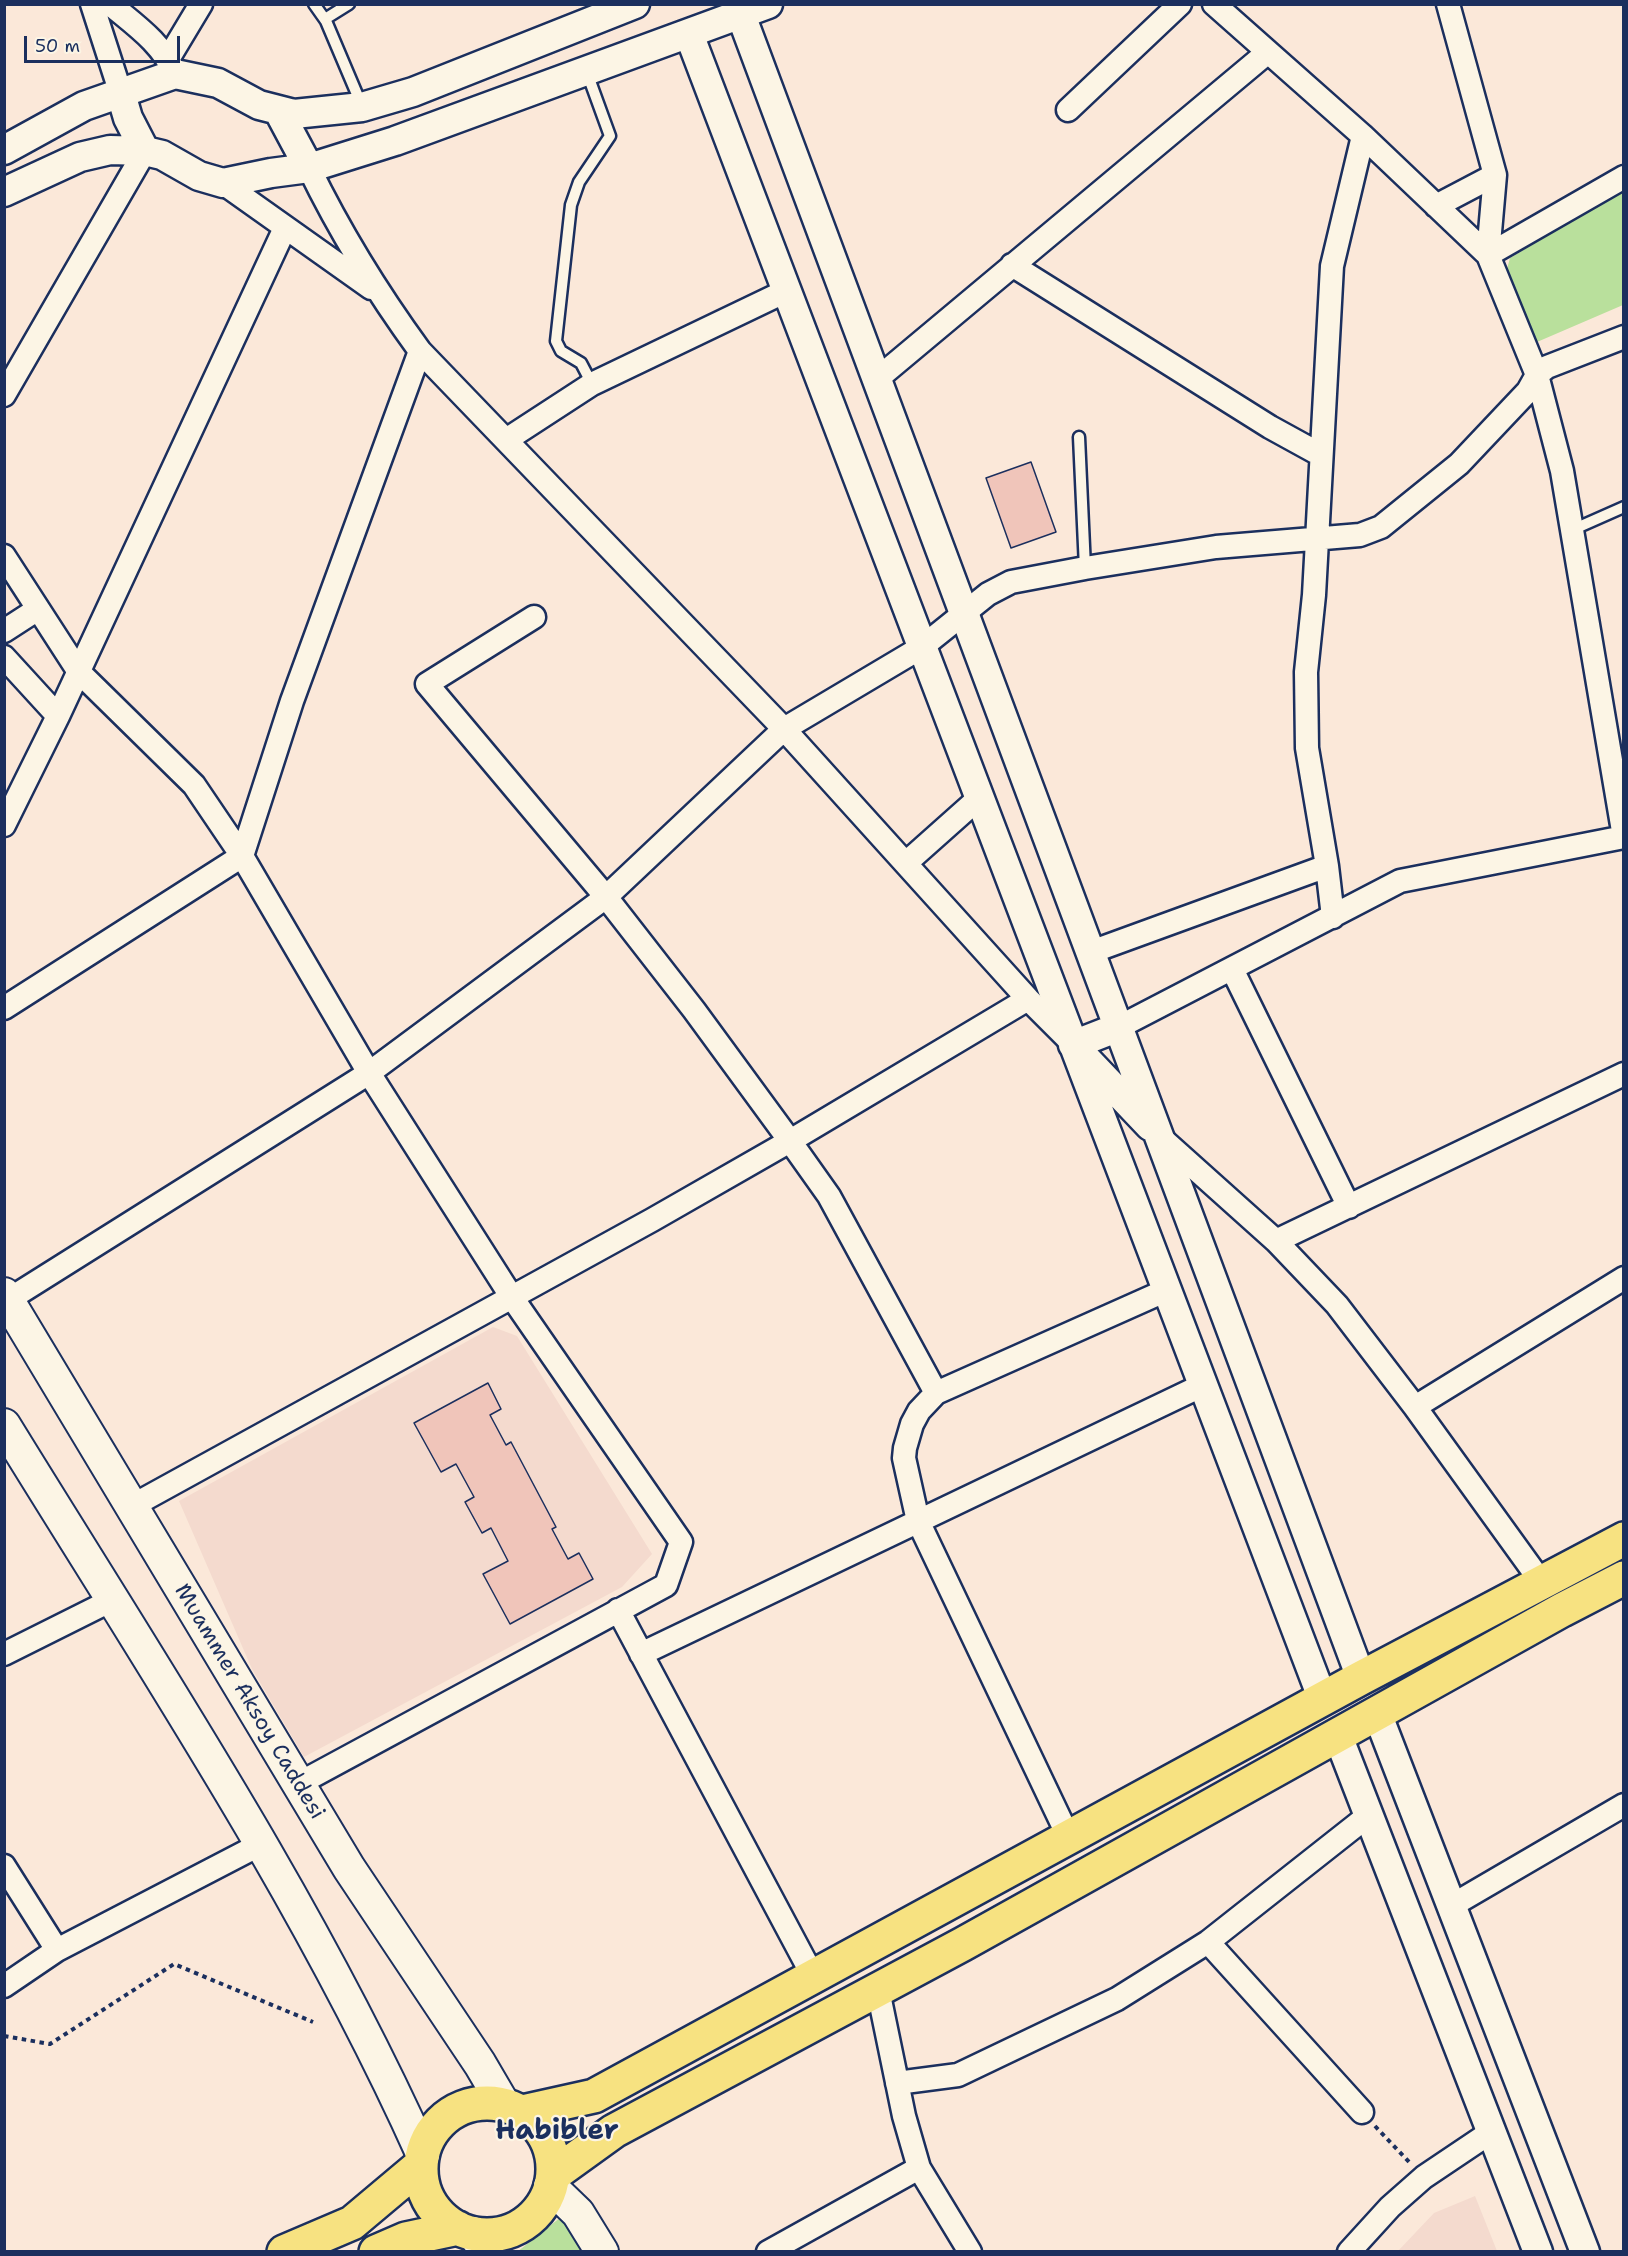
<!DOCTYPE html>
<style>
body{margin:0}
#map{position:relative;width:1628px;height:2256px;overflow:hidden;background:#fbe8d9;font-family:"Shantell Sans",sans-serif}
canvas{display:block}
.frame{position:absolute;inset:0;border:6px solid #1b2f5e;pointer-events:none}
.scale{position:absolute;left:24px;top:36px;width:156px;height:27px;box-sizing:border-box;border:3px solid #1b2f5e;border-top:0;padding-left:8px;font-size:18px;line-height:21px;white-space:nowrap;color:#1b2f5e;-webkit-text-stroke:4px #fcf5e5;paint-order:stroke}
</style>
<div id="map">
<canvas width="1628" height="2256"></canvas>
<div class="frame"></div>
<div class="scale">50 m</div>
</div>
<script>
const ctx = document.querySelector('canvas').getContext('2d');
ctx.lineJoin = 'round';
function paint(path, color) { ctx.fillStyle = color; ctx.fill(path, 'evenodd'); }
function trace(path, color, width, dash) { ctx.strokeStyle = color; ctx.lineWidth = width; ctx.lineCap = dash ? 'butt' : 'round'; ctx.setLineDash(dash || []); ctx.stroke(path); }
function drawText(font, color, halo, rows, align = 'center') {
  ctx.font = font + ' "Shantell Sans",sans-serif'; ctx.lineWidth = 4.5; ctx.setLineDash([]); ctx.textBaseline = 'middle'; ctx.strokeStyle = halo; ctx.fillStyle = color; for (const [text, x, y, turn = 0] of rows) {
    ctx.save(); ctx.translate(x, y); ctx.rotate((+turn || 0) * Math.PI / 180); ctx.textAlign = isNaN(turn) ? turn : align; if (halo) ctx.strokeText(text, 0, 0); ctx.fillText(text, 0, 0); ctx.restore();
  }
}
paint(new Path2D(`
 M 493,1327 L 517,1336 L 652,1554 L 622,1587 L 304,1757 L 252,1669 L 179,1501 Z
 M 1475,2196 L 1497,2251 L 1398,2251 L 1434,2213 Z`), '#f4dace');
paint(new Path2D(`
 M 1623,190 L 1623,305 L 1537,342 L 1507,269 L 1510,258 Z
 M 561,2217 L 583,2251 L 517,2252 Z`), '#b9e09c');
const building = new Path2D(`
 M 1031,462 L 1056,532 L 1011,548 L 986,478 Z
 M 488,1383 L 501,1409 L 490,1415 L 506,1445 L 511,1442 L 556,1527 L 552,1529 L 568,1559 L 579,1553 L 593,1579 L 510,1624 L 483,1574 L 508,1561 L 491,1528 L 482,1533 L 465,1502 L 474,1497 L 456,1464 L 441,1472 L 414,1423 Z`);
paint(building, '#f0c5ba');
trace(building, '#1b2f5e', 1.5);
const service = new Path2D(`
 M 314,4 L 326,21 L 362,106
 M 325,19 L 349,4
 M 586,70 L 610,136 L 579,182 L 571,205 L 556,341 L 561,351 L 581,363 L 592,384
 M 1079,437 L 1085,568
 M 1572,530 L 1624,507`);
const minor = new Path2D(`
 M 92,4 L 121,94
 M 110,4 C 135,25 162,43 175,74
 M 1448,4 L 1495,175 L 1488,255
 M 168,59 L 201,4
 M 1068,110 L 1180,4
 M 309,168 C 341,234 377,292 420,351 L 784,729 L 1028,999 L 1070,1041
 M 223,183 L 371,288
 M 1436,206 L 1495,175
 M 1488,255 L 1624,177
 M 1012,265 L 1270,427 L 1321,455
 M 877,379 L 1268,52
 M 4,395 L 145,151
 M 506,440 L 592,384 L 786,291
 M 4,556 L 79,672 L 194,785 L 242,856 L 369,1073 L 511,1296 L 681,1542 L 666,1585 L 298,1784
 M 534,617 L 427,684 L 606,897 L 694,1010 L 790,1141 L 829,1196 L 936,1393
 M 4,631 L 38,609
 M 4,657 L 58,716
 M 4,825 L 58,716 L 285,228
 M 906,863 L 979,798
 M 1333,917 L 1327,866 L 1307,748 L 1306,672 L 1314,595 L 1332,266 L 1363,136
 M 1091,952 L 1327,866
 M 1232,969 L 1349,1207
 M 4,1008 L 242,856 L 292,701 L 420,351
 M 1119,1027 L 1400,881 L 1624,837 L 1562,471 L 1537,375 L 1488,255 L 1363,136 L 1214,4
 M 1160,1137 L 1276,1241 L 1337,1305 L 1415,1407 L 1542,1583
 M 1276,1241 L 1624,1074
 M 8,1300 L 369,1073 L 606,897 L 784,729 L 922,647 L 988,594 L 1011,582 L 1085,568 L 1216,547 L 1360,535 L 1381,527 L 1459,464 L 1528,391 L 1537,375 L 1547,367 L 1624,337
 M 1415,1407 L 1624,1278
 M 132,1506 L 652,1220 L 790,1141 L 1028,999
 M 618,1610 L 814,1978
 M 4,1654 L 112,1600
 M 641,1654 L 1203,1385
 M 1069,1838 L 918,1521 L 904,1458 L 905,1448 L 912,1424 L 919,1411 L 936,1393 L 1167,1290
 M 4,1866 L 57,1950
 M 1451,1906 L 1624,1805
 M 1208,1942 L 1362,2112
 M 4,1986 L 57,1950 L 261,1844
 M 878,1990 L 904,2116 L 919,2168 L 970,2252
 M 897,2083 L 958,2075 L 1117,1999 L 1208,1942 L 1369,1815
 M 768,2252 L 919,2168
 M 1349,2252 L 1390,2207 L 1424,2177 L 1491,2132`);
const tertiary = new Path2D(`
 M 741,15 L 1361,1678
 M 689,34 L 1323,1700
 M 121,94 L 128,118 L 145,151
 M 278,110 L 309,168
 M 4,150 L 84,106 L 175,74 L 218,83 L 259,105 L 294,114 L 362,107 L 413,92 L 635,4
 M 4,192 L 80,157 L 110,150 L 145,151 L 162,155 L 199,176 L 223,183 L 271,173 L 309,168 L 395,141 L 768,4
 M 1119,1027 L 1073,1045 L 1150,1126
 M 1377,1713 L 1585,2252
 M 1338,1736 L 1538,2252`);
const secondary = new Path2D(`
 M 4,1294 L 349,1868 L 480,2064 L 504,2105
 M 4,1425 C 151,1664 308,1899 423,2155
 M 550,2186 L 578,2213 L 602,2252
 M 473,2233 L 487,2252`);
const primary = new Path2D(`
 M421 2169a66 66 0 1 1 132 0a66 66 0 1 1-132 0Z
 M 522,2112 L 594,2096 L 1361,1678 L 1624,1539
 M 553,2175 L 614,2131 L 963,1944 L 1562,1610 L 1624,1578
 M 284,2252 L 352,2223 L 421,2165
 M 376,2252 L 406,2239 L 458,2228`);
trace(service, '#1b2f5e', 15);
trace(minor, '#1b2f5e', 27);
trace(tertiary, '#1b2f5e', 33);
trace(secondary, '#1b2f5e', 36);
trace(primary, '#1b2f5e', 38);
trace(new Path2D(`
 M 4,2036 L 50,2044 L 174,1964 L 313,2022
 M 1375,2126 L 1409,2162`), '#1b2f5e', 4, [4.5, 4.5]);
trace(service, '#fcf5e5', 10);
trace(minor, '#fcf5e5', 22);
trace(tertiary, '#fcf5e5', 28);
trace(secondary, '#fcf5e5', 32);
trace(primary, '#f7e281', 33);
drawText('22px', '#1b2f5e', '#fcf5e5', [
 ["Muammer Aksoy Caddesi",249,1702,59]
]);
drawText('bold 28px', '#1b2f5e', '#fcf5e5', [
 ["Habibler",557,2132]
]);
</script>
